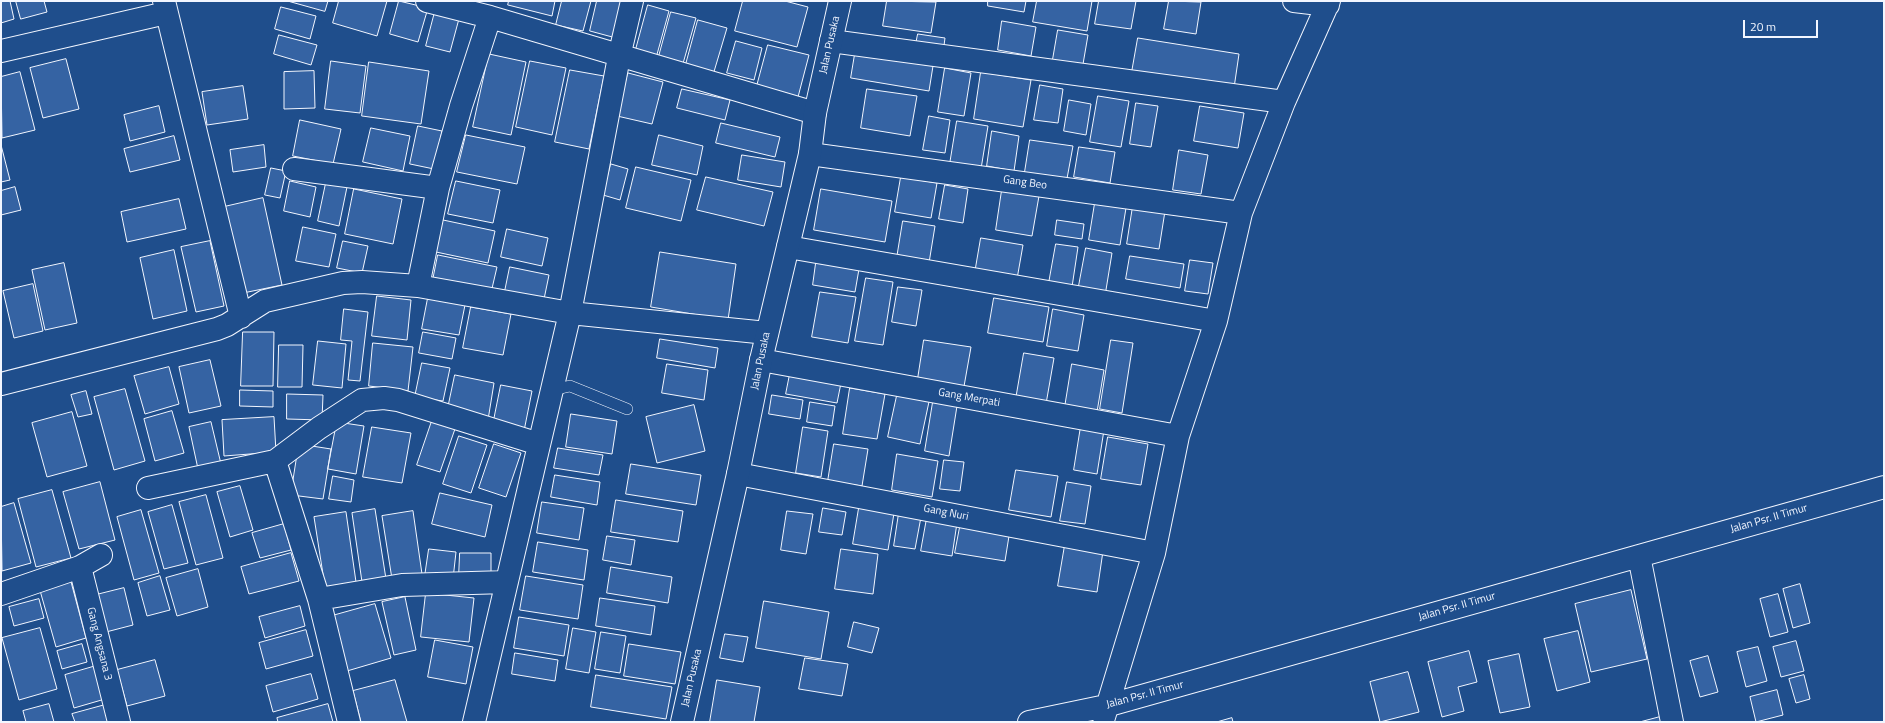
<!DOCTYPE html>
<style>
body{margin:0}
#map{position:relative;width:1885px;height:723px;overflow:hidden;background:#1f4e8c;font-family:"Titillium Web",sans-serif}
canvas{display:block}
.frame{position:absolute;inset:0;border:2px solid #f2f6ff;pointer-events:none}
.scale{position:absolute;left:1743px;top:20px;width:75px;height:18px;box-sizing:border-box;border:2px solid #f2f6ff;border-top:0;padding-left:5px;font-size:12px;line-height:14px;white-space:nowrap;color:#f2f6ff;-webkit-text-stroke:3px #1f4e8c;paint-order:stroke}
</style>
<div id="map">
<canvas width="1885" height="723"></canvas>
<div class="frame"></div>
<div class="scale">20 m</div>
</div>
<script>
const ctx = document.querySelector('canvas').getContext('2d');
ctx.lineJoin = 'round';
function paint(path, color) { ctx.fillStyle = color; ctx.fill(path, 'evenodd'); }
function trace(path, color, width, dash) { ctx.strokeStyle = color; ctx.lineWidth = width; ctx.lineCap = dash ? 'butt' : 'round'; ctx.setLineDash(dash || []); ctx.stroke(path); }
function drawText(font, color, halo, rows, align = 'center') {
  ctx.font = font + ' "Titillium Web",sans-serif'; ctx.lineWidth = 3; ctx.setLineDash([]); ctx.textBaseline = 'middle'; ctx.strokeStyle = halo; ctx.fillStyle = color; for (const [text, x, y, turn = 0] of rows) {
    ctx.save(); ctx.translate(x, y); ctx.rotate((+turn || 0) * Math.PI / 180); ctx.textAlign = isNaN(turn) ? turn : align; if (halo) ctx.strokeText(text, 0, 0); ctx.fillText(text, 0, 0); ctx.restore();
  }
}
const building = new Path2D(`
 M 1,1 L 10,1 L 14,19 L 1,23 Z
 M 16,1 L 44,1 L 47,12 L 21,19 Z
 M 288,1 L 328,1 L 325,11 Z
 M 339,1 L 387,1 L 377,36 L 333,23 Z
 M 399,1 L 428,8 L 418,42 L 390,34 Z
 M 509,1 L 555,1 L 552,16 L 508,5 Z
 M 562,1 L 591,1 L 583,31 L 556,25 Z
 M 597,1 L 625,1 L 616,38 L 590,31 Z
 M 743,1 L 785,1 L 808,7 L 797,47 L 735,31 Z
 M 887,1 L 936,2 L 931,33 L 883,26 Z
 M 988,1 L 1026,1 L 1024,12 L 988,6 Z
 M 1037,1 L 1092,1 L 1087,31 L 1033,22 Z
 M 1099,1 L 1136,1 L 1131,29 L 1095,24 Z
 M 1169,1 L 1201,2 L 1196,34 L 1164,29 Z
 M 648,5 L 669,11 L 656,58 L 635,53 Z
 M 281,7 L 316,16 L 310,39 L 275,29 Z
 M 436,8 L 460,15 L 450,52 L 426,46 Z
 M 671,12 L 696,18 L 682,67 L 658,60 Z
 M 698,20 L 727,28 L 713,75 L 685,68 Z
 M 1002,21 L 1036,27 L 1031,56 L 998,50 Z
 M 1058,30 L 1088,35 L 1082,70 L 1052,65 Z
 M 918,34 L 945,38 L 943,53 L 915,49 Z
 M 279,35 L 317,45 L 311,65 L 274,54 Z
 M 1138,38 L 1239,54 L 1234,88 L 1132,72 Z
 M 736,41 L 762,48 L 754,80 L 727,73 Z
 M 768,45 L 809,55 L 798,97 L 757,86 Z
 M 489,54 L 526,62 L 511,135 L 473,127 Z
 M 855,54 L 933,66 L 929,91 L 851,78 Z
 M 66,59 L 79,109 L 43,118 L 30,68 Z
 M 331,61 L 366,66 L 360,113 L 325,109 Z
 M 530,61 L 566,68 L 552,135 L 516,127 Z
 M 369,62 L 429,71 L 421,124 L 362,116 Z
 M 945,68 L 971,73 L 964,116 L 938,112 Z
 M 570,70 L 604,76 L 589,149 L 555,142 Z
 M 314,71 L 315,108 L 284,109 L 284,72 Z
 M 20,72 L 35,130 L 2,138 L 1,77 Z
 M 981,72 L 1031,80 L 1023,127 L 974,119 Z
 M 628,73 L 663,82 L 652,124 L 617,116 Z
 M 1040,85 L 1063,89 L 1058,123 L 1034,120 Z
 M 243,86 L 248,119 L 207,125 L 202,92 Z
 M 682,89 L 730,100 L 725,120 L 677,108 Z
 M 867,89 L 917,96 L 910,136 L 861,128 Z
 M 1098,96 L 1129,101 L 1121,147 L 1090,142 Z
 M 1069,100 L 1091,104 L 1086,135 L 1064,131 Z
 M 1136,103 L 1158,106 L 1151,147 L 1130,144 Z
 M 159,106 L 165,132 L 130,141 L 124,115 Z
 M 1200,106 L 1244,113 L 1238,148 L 1194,141 Z
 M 929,116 L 950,120 L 945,153 L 923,150 Z
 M 300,120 L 341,129 L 333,164 L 293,156 Z
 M 957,121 L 988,126 L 981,169 L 950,164 Z
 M 721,123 L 780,137 L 775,157 L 716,143 Z
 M 418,126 L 442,131 L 434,169 L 410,164 Z
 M 371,128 L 410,136 L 403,171 L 363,162 Z
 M 992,131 L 1019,136 L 1014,171 L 987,166 Z
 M 466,135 L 525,147 L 517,184 L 457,172 Z
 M 659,135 L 703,146 L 697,175 L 652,165 Z
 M 174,136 L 180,160 L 130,172 L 124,149 Z
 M 1030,140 L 1073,146 L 1066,184 L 1024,178 Z
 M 1,145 L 10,180 L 1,182 Z
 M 264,145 L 266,167 L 233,172 L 230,150 Z
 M 1079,147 L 1115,152 L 1110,183 L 1074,177 Z
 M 1179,150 L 1208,155 L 1201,194 L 1173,190 Z
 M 742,155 L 785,162 L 781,187 L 738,180 Z
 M 611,164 L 628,169 L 620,200 L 603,195 Z
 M 636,167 L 691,180 L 681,221 L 626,208 Z
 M 271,168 L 286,171 L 280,198 L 265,195 Z
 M 706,177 L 773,192 L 764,226 L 697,210 Z
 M 901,177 L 937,183 L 931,218 L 895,212 Z
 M 290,181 L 316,187 L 310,217 L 284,211 Z
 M 456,181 L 500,190 L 493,223 L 448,214 Z
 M 326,183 L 347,187 L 339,226 L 318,221 Z
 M 945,185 L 968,189 L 963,223 L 939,219 Z
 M 15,187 L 21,210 L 1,215 L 1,191 Z
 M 354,189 L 402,199 L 393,244 L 345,234 Z
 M 821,189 L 892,201 L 885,242 L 814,230 Z
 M 1002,190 L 1039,196 L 1032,236 L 996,230 Z
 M 263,198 L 282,285 L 243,293 L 224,207 Z
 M 179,199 L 186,229 L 127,242 L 121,212 Z
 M 1095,203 L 1126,208 L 1120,245 L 1089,240 Z
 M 1133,206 L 1165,211 L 1159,249 L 1127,244 Z
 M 443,220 L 495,231 L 488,263 L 436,252 Z
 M 1057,220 L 1084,224 L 1082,239 L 1055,235 Z
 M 903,221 L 935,226 L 929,263 L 897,258 Z
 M 303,227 L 336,234 L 329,267 L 296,261 Z
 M 507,229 L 548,238 L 542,266 L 501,257 Z
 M 981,238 L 1023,245 L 1017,279 L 975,273 Z
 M 210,241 L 224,306 L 196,312 L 181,247 Z
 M 343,241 L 368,246 L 362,273 L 337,268 Z
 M 1056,244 L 1078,247 L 1072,287 L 1049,283 Z
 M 1086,248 L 1112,253 L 1105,296 L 1078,291 Z
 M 174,250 L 187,311 L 153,319 L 140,258 Z
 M 660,252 L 736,264 L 728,320 L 651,307 Z
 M 438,255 L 497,267 L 490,297 L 432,285 Z
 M 1130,256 L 1184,264 L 1180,288 L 1126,279 Z
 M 1190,260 L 1213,263 L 1208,294 L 1185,291 Z
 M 64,263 L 77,323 L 45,330 L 32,270 Z
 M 816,263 L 859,269 L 855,292 L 813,285 Z
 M 510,267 L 549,275 L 543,304 L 504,296 Z
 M 866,278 L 893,282 L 883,345 L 855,341 Z
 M 33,284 L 43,331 L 14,338 L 3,291 Z
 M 898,287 L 922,290 L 916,326 L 892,322 Z
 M 820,292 L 856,297 L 848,343 L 812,337 Z
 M 377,296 L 411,300 L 407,340 L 372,336 Z
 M 428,298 L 465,305 L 459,335 L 422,329 Z
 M 994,298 L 1049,307 L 1043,342 L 988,333 Z
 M 471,307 L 511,314 L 503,355 L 463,348 Z
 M 344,309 L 368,312 L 360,381 L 348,380 L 352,341 L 341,340 Z
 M 1053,309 L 1084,315 L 1078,351 L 1047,346 Z
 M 243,332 L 274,332 L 273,386 L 241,386 Z
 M 423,332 L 456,338 L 452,359 L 419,353 Z
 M 660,339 L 718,348 L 715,368 L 657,358 Z
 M 924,340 L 971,347 L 963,392 L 917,385 Z
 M 1111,340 L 1133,343 L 1122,413 L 1100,409 Z
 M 318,341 L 346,344 L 342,388 L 313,385 Z
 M 373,343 L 413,347 L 408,391 L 369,386 Z
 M 279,345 L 303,345 L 302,387 L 278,387 Z
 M 1024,353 L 1054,358 L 1046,404 L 1016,399 Z
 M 210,360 L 221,406 L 189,413 L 179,367 Z
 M 422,363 L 450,368 L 443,401 L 415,397 Z
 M 667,364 L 708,370 L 704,400 L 662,393 Z
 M 1072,364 L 1104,370 L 1097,412 L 1065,407 Z
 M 169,367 L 179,404 L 145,414 L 134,376 Z
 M 791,369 L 842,378 L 837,403 L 786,394 Z
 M 455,375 L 494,383 L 488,420 L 447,413 Z
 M 501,385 L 532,391 L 524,431 L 493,425 Z
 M 850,388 L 885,394 L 877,439 L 843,434 Z
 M 125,389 L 145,461 L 114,470 L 94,397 Z
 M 240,390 L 273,391 L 273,407 L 240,406 Z
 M 86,391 L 92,414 L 78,417 L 71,395 Z
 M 898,391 L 930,397 L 920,444 L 888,437 Z
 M 287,394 L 323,395 L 322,420 L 287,419 Z
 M 772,395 L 803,400 L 800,419 L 769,414 Z
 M 810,402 L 835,406 L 832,426 L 807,422 Z
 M 933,402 L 957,406 L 949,456 L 925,451 Z
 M 694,405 L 705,451 L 657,463 L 646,417 Z
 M 172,411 L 184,453 L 155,461 L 144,419 Z
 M 72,412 L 87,466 L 47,477 L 32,423 Z
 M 571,414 L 617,421 L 612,454 L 566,447 Z
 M 274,417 L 276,452 L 224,456 L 222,420 Z
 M 433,418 L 456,426 L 440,472 L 417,465 Z
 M 211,422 L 221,464 L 198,469 L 189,427 Z
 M 337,422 L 364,426 L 356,474 L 328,469 Z
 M 1081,426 L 1104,430 L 1097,474 L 1074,470 Z
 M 372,427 L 411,433 L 402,483 L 363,477 Z
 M 803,427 L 828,431 L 821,477 L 796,473 Z
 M 459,436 L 487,445 L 471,493 L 443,484 Z
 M 1108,437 L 1148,444 L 1141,485 L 1101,479 Z
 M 299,444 L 331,449 L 323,499 L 291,495 Z
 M 494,444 L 521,453 L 506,497 L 479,488 Z
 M 834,444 L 868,449 L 862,486 L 828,481 Z
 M 558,448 L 603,455 L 599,475 L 554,468 Z
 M 897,454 L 938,461 L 932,497 L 892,490 Z
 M 944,460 L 964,462 L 960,491 L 940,489 Z
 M 631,464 L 701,475 L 696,505 L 626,494 Z
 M 1016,470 L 1058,476 L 1051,517 L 1009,510 Z
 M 555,475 L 600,482 L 597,505 L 551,497 Z
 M 333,476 L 354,480 L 351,502 L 329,499 Z
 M 100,482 L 115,540 L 79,549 L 63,492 Z
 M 1067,482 L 1091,486 L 1085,524 L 1060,521 Z
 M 240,486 L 253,530 L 230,537 L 217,492 Z
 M 52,490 L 71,558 L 36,567 L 18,499 Z
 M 440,493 L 492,505 L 485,537 L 432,524 Z
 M 206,495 L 223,558 L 196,565 L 179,502 Z
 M 616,500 L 683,511 L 678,542 L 611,532 Z
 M 542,502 L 584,508 L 579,540 L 537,533 Z
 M 860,502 L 895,507 L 888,550 L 853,544 Z
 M 14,503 L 31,563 L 2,571 L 1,507 Z
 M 172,505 L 188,563 L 164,569 L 148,512 Z
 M 823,508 L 846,512 L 842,535 L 819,532 Z
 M 375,509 L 386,579 L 362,582 L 352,513 Z
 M 141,510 L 159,573 L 134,580 L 117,517 Z
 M 413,511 L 422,574 L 392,579 L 382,516 Z
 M 787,511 L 813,514 L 806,554 L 781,550 Z
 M 346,512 L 356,582 L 325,587 L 314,517 Z
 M 899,513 L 921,517 L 915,549 L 894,546 Z
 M 927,518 L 957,523 L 952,556 L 921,551 Z
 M 284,524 L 291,550 L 260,558 L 252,533 Z
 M 960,527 L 1009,536 L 1005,561 L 955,553 Z
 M 607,536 L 635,540 L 631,565 L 603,560 Z
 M 538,542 L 588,550 L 584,580 L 533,572 Z
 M 1065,545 L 1103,551 L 1097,592 L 1058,586 Z
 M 429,549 L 456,552 L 453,579 L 425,576 Z
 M 841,549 L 878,554 L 873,594 L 835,589 Z
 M 291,553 L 299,581 L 249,594 L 241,567 Z
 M 460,553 L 491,553 L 491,578 L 459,577 Z
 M 611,567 L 672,577 L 668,603 L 607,593 Z
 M 198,569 L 208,607 L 177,616 L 166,578 Z
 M 160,576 L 170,610 L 147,616 L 138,583 Z
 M 526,576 L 583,585 L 578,619 L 520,610 Z
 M 70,578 L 86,638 L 56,647 L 39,587 Z
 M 1800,584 L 1810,623 L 1793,628 L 1783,589 Z
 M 124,588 L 133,625 L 106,632 L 96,595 Z
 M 1631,590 L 1647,659 L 1591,672 L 1575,604 Z
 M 426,593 L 474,598 L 469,642 L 421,637 Z
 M 1778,594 L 1788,632 L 1770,637 L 1760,599 Z
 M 405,597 L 416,650 L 394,655 L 382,602 Z
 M 600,598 L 655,606 L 651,635 L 596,626 Z
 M 39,599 L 44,618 L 14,626 L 9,607 Z
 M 764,601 L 829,612 L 821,659 L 756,648 Z
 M 375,604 L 391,658 L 347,671 L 332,616 Z
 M 300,606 L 305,626 L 265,638 L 259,617 Z
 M 519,617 L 569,625 L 564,656 L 514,648 Z
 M 854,622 L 879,628 L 872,653 L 848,647 Z
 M 40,628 L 57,689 L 19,700 L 2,638 Z
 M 573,628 L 596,632 L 589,673 L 566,669 Z
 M 306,630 L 313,656 L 266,669 L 259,643 Z
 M 1578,631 L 1590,682 L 1557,691 L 1544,639 Z
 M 601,632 L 626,636 L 620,673 L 595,669 Z
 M 725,634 L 748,637 L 743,662 L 720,658 Z
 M 435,640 L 473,647 L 466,684 L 428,677 Z
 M 1796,641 L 1804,671 L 1781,677 L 1773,647 Z
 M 82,644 L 87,662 L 62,669 L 57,651 Z
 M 629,644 L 681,652 L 675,684 L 624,676 Z
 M 1758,647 L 1767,681 L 1746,687 L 1737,652 Z
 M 1469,651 L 1477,682 L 1458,687 L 1464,711 L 1442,717 L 1428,662 Z
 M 515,653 L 558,660 L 555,681 L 512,674 Z
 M 1519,654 L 1530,707 L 1500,713 L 1488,661 Z
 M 1708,656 L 1718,692 L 1700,697 L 1690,661 Z
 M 805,658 L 848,664 L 842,696 L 799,689 Z
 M 155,660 L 165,696 L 127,706 L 117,670 Z
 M 96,666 L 105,699 L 74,708 L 65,675 Z
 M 1408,672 L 1419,712 L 1380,722 L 1370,682 Z
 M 311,674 L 318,699 L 273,712 L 266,686 Z
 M 596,675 L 672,687 L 666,719 L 591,707 Z
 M 1804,675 L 1810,699 L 1796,703 L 1789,679 Z
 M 395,680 L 407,722 L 361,722 L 353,691 Z
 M 717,680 L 760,687 L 754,722 L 710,722 Z
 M 1777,690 L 1783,715 L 1756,722 L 1750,697 Z
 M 49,704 L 54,722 L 26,722 L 23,711 Z
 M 328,704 L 333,722 L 278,722 L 277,718 Z
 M 105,705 L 109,722 L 75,722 L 72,714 Z
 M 1660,717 L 1661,722 L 1640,722 Z
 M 1232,718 L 1233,722 L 1217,722 Z`);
paint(building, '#3563a3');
trace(building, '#f2f6ff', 1);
const service = new Path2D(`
 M 551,393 L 557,389 L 570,386 L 627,409`);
const minor = new Path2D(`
 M 164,1 L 241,317
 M 427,1 L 490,17 L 815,113
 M 1294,1 L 1328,5
 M 831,41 L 1284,102
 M 1,51 L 166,13
 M 810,154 L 1241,213
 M 294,169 L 438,188
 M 788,247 L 1216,321
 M 418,286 L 438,188 L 461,106 L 490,17
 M 761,360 L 1178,436
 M 1,384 L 217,329 L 227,325 L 265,301 L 343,283 L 362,282 L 418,286 L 570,313 L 767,333
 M 275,461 L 319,599 L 349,722
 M 738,474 L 1154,553
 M 148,488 L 275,461 L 319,428 L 362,400 L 384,398 L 398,400 L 539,444
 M 1639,556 L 1672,722
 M 80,567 L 119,722
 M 1,594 L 80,567 L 101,555
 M 319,599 L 402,585 L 507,582
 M 1104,717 L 1154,553 L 1178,436 L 1216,321 L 1241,213 L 1284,102 L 1329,1
 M 474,722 L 570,313 L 619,57 L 632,1
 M 1029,722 L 1106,706 L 1884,487`);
const secondary = new Path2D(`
 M 682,722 L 738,474 L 761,360 L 810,154 L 815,113 L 840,1`);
trace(service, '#f2f6ff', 12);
trace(minor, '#f2f6ff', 24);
trace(secondary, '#f2f6ff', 24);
trace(service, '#1f4e8c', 11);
trace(minor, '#1f4e8c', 22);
trace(secondary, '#1f4e8c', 22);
drawText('11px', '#f2f6ff', '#1f4e8c', [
 ["Jalan Pusaka",830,45,-77],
 ["Gang Beo",1025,183,8],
 ["Jalan Pusaka",761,361,-78],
 ["Gang Merpati",969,398,10],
 ["Gang Nuri",946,513,11],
 ["Jalan Psr. II Timur",1769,519,-16],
 ["Jalan Psr. II Timur",1457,607,-16],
 ["Gang Angsana 3",99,644,76],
 ["Jalan Pusaka",692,678,-77],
 ["Jalan Psr. II Timur",1145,695,-15]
]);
</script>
